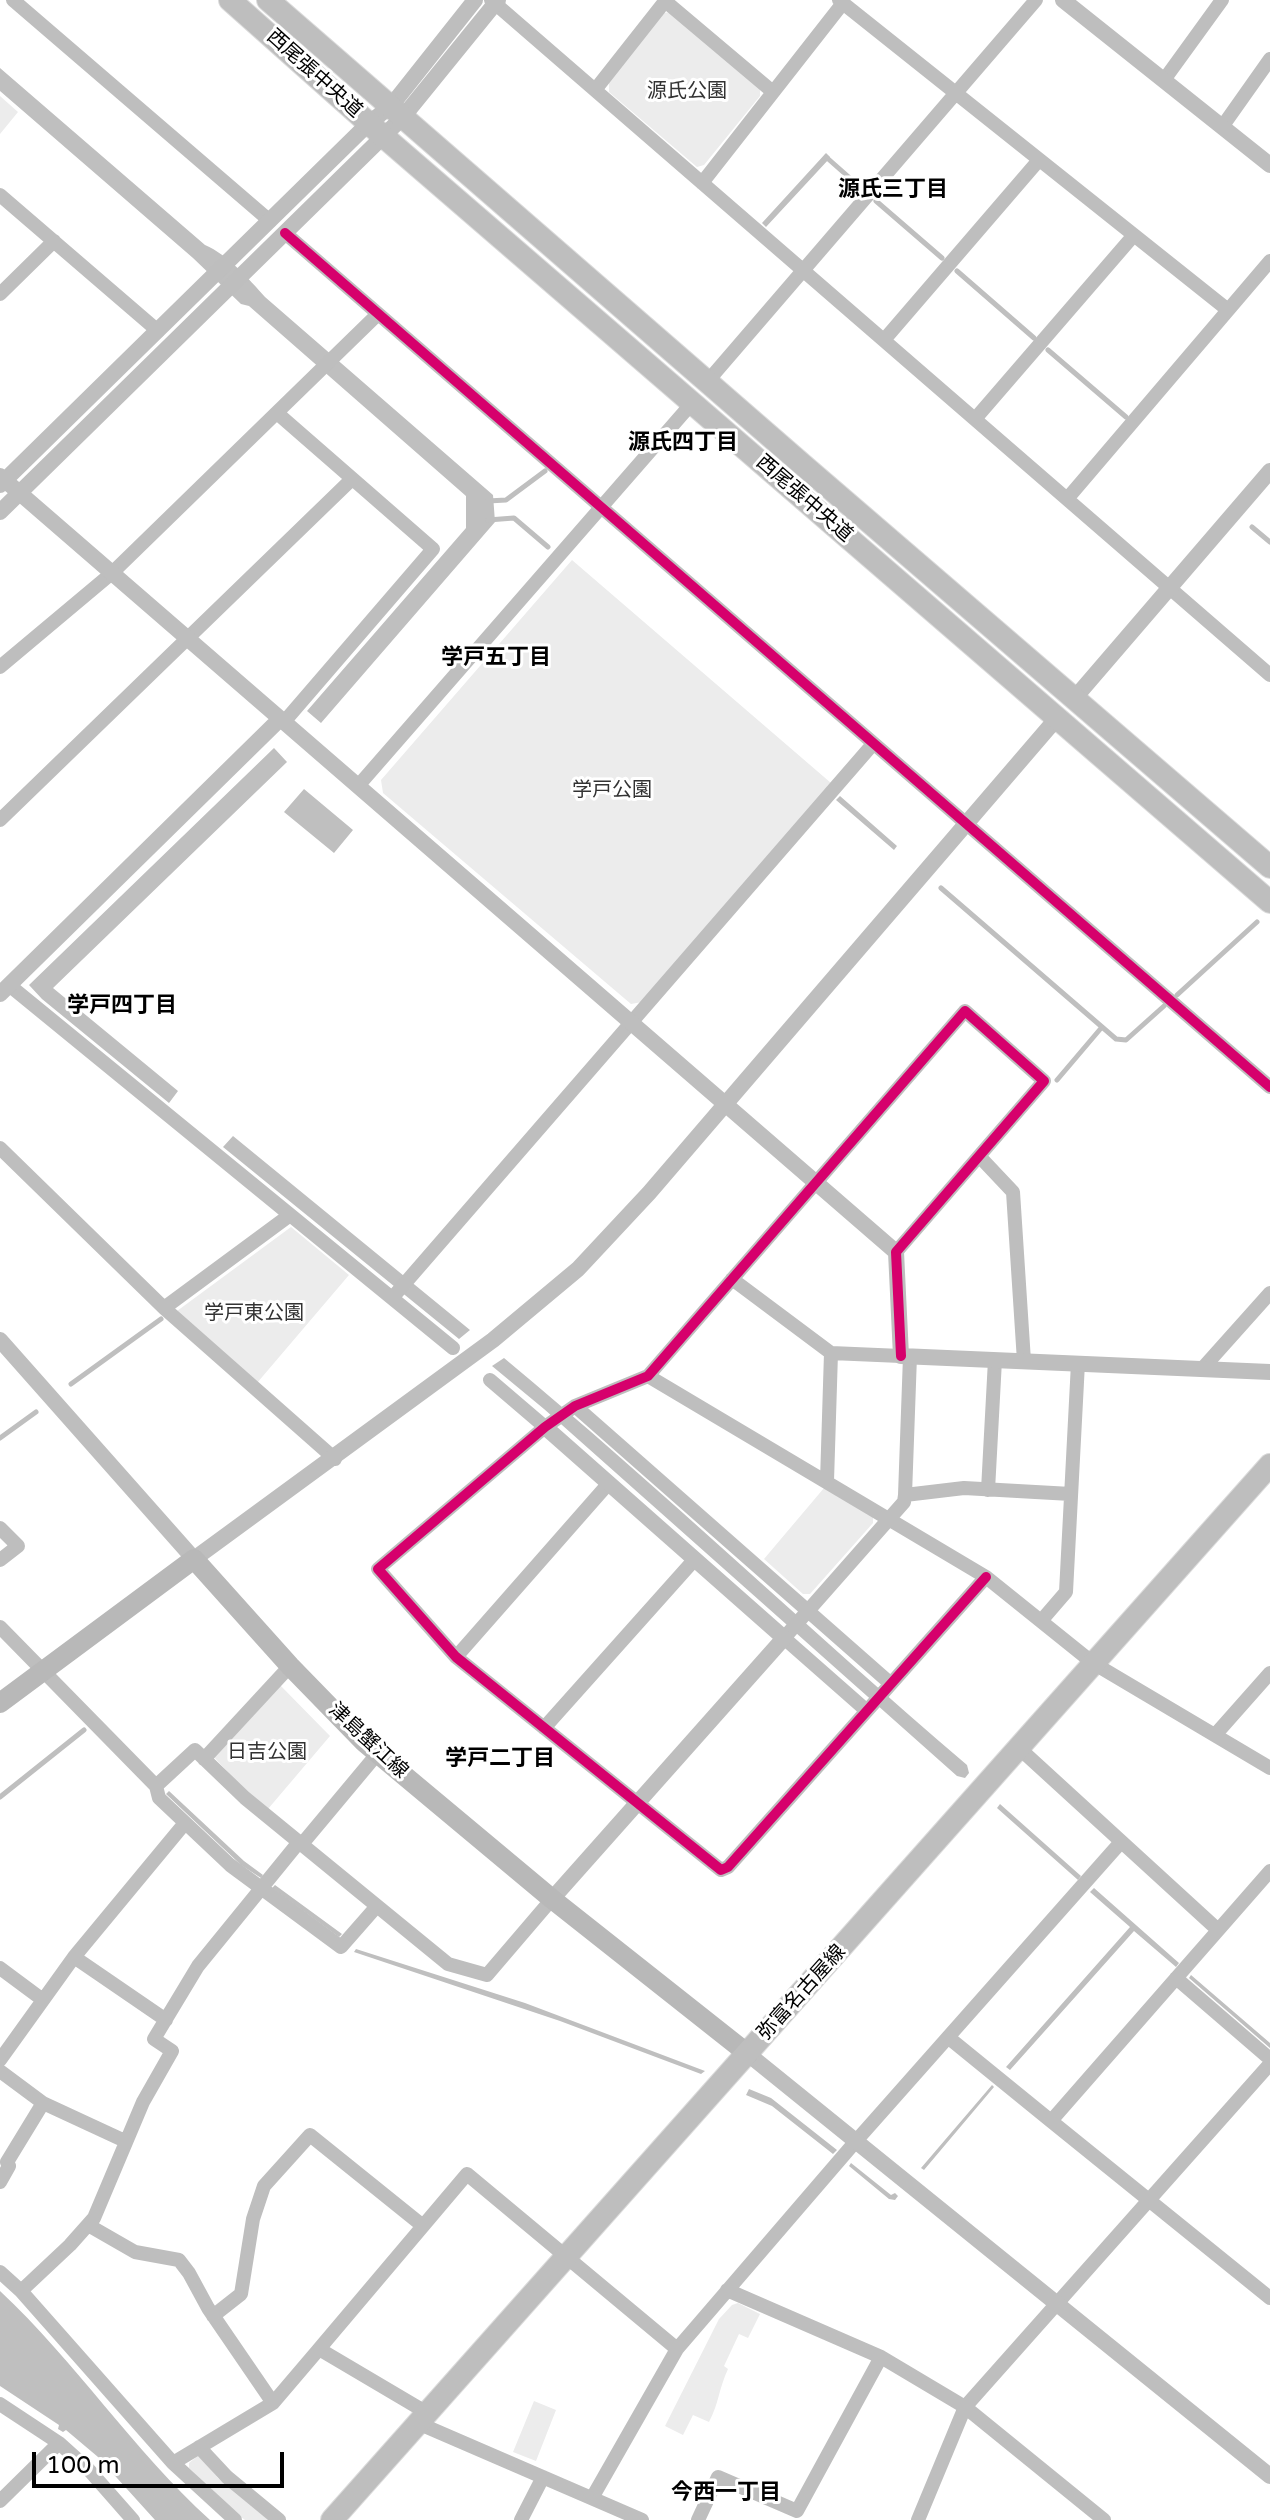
<!DOCTYPE html>
<meta charset="utf-8">
<style>
body{margin:0}
#map{position:relative;width:1270px;height:2520px;overflow:hidden;background:#fff;font-family:"Varela Round",sans-serif}
canvas{display:block}
.scale{position:absolute;left:32px;top:2452px;width:252px;height:36px;box-sizing:border-box;border:4px solid #000;border-top:0;padding-left:10px;font-size:24px;line-height:28px;white-space:nowrap;color:#000;-webkit-text-stroke:6px #fff;paint-order:stroke}
</style>
<div id="map">
<canvas width="1270" height="2520"></canvas>
<div class="scale">100 m</div>
</div>
<script>
const ctx = document.querySelector('canvas').getContext('2d');
ctx.lineJoin = 'round';
function paint(path, color) { ctx.fillStyle = color; ctx.fill(path, 'evenodd'); }
function trace(path, color, width, dash) { ctx.strokeStyle = color; ctx.lineWidth = width; ctx.lineCap = dash ? 'butt' : 'round'; ctx.setLineDash(dash || []); ctx.stroke(path); }
function drawText(font, color, halo, rows, align = 'center') {
  ctx.font = font + ' "Varela Round","Noto Sans JP",sans-serif'; ctx.lineWidth = 6; ctx.setLineDash([]); ctx.textBaseline = 'middle'; ctx.strokeStyle = halo; ctx.fillStyle = color; for (const [text, x, y, turn = 0] of rows) {
    ctx.save(); ctx.translate(x, y); ctx.rotate((+turn || 0) * Math.PI / 180); ctx.textAlign = isNaN(turn) ? turn : align; if (halo) ctx.strokeText(text, 0, 0); ctx.fillText(text, 0, 0); ctx.restore();
  }
}
paint(new Path2D(`
 M 671,12 L 760,89 L 760,96 L 704,165 L 697,167 L 609,92 L 609,82 L 663,13 Z
 M 0,96 L 18,112 L 0,134 Z
 M 572,560 L 831,783 L 642,1002 L 631,1004 L 383,793 L 381,780 Z
 M 291,1227 L 349,1275 L 257,1383 L 177,1311 Z
 M 824,1488 L 873,1515 L 873,1523 L 810,1594 L 803,1594 L 764,1559 Z
 M 279,1684 L 330,1736 L 268,1809 L 248,1794 L 213,1756 Z
 M 738,2303 L 760,2314 L 748,2338 L 739,2334 L 724,2366 L 728,2369 C 719,2388 719,2403 709,2422 L 693,2415 L 683,2435 L 665,2426 L 719,2319 L 732,2305 Z
 M 534,2401 L 556,2410 L 536,2461 L 513,2452 Z
 M 199,2455 L 218,2478 L 269,2520 L 245,2520 L 241,2517 L 189,2468 L 189,2463 Z`), '#ececec');
paint(new Path2D(`
 M 0,68 L 205,245 C 228,255 249,279 265,297 L 493,495 L 495,522 L 321,723 L 307,711 L 466,528 L 466,496 L 249,306 L 241,304 L 193,258 L 0,91 Z
 M 826,153 L 830,157 L 829,159 L 766,227 L 762,223 Z
 M 274,748 L 287,762 L 53,988 L 178,1091 L 169,1103 L 42,999 L 29,985 Z
 M 304,789 L 353,830 L 334,853 L 284,812 Z
 M 840,796 L 897,846 L 894,850 L 836,800 Z
 M 233,1136 L 470,1330 L 459,1339 L 223,1147 Z
 M 504,1358 C 662,1489 811,1632 967,1765 L 969,1773 L 965,1778 L 957,1776 L 544,1409 L 492,1366 Z
 M 169,1791 L 244,1861 L 263,1875 L 261,1878 L 241,1865 L 166,1794 Z
 M 1000,1804 L 1081,1876 L 1078,1880 L 997,1808 Z
 M 275,1885 L 342,1934 L 339,1937 L 272,1888 Z
 M 1094,1888 L 1179,1963 L 1176,1967 L 1134,1931 L 1010,2070 L 1006,2067 L 1130,1927 L 1090,1892 Z
 M 356,1949 L 525,2003 L 705,2071 L 701,2074 L 560,2021 L 354,1952 Z
 M 1191,1975 L 1270,2043 L 1270,2048 L 1189,1978 Z
 M 992,2085 L 994,2087 L 924,2170 L 921,2168 Z
 M 749,2089 L 771,2098 L 837,2150 L 833,2154 L 772,2106 L 746,2095 Z
 M 851,2163 L 891,2195 L 895,2193 L 898,2196 L 895,2200 L 889,2199 L 849,2166 Z
 M 0,2291 C 76,2362 133,2450 210,2520 L 155,2520 L 98,2457 L 66,2430 L 63,2432 L 58,2429 L 59,2425 L 0,2386 Z`), '#bfbfbf');
trace(new Path2D(`
 M 825,159 L 826,157 L 860,187
 M 876,201 L 942,258
 M 957,271 L 1034,338
 M 1048,350 L 1126,417
 M 488,501 L 506,500 L 545,471
 M 488,520 L 514,518 L 548,547
 M 1252,527 L 1270,542
 M 941,888 L 1116,1039 L 1126,1040 L 1164,1006
 M 1177,995 L 1257,922
 M 1057,1080 L 1102,1027
 M 71,1384 L 161,1319
 M 0,1438 L 36,1412
 M 0,1797 L 84,1730`), '#bfbfbf', 5);
const primary = new Path2D(`
 M 230,0 L 383,136 L 1270,902
 M 268,0 L 803,465 L 1270,867
 M 332,2520 L 1270,1465`);
trace(primary, '#dbdbdb', 24);
trace(new Path2D(`
 M 13,0 L 270,221
 M 491,0 L 1270,675
 M 839,0 L 1228,310
 M 665,1 L 773,92
 M 1164,80 L 1222,0
 M 595,90 L 666,0
 M 1222,127 L 1270,59
 M 702,183 L 843,3
 M 0,195 L 158,331
 M 285,233 L 1270,1087
 M 0,294 L 54,241
 M 884,340 L 1039,160
 M 707,382 L 1036,0
 M 277,413 L 433,549 L 284,722
 M 975,419 L 1134,235
 M 1067,499 L 1270,261
 M 0,667 L 112,573 L 378,314
 M 358,786 L 693,402
 M 0,820 L 352,479
 M 9,985 L 453,1348
 M 0,1148 L 164,1308 L 335,1459
 M 979,1156 L 1013,1192 L 1024,1361
 M 896,1252 L 1044,1081 L 965,1011 L 648,1376 L 575,1406 L 545,1427 L 378,1569 L 456,1657 L 721,1870 L 728,1867 L 986,1577
 M 732,1279 L 831,1353 L 901,1356
 M 393,1297 L 873,744
 M 164,1308 L 290,1215
 M 1202,1369 L 1270,1293
 M 648,1376 L 986,1577 L 1093,1663 L 1270,1768
 M 490,1380 L 545,1427
 M 575,1406 L 891,1684
 M 827,1481 L 831,1353
 M 988,1490 L 995,1360
 M 905,1495 L 910,1356
 M 0,1528 L 18,1546 L 0,1560
 M 1041,1621 L 1066,1592 L 1078,1363
 M 0,1627 L 156,1786 L 159,1798 L 230,1865 L 341,1947 L 377,1906
 M 456,1657 L 609,1483
 M 867,1711 L 784,1638 L 904,1502 L 905,1495 L 964,1488 L 1071,1494
 M 544,1728 L 695,1559
 M 1215,1735 L 1270,1673
 M 1019,1748 L 1218,1930
 M 204,1759 L 290,1666
 M 156,1786 L 195,1750 L 245,1798 L 448,1964 L 487,1975 L 552,1899
 M 302,1844 L 378,1753
 M 74,1957 L 166,2020
 M 0,1968 L 43,2000
 M 1176,1978 L 1270,2059
 M 949,2038 L 1051,2121 L 1270,1871
 M 0,2060 L 74,1957 L 185,1823
 M 0,2071 L 43,2103 L 125,2141
 M 1051,2121 L 1270,2298
 M 0,2182 L 9,2166 L 7,2162 L 43,2103
 M 88,2225 L 135,2252 L 179,2260 L 189,2273 L 208,2308 L 273,2403 L 319,2349 L 429,2414
 M 0,2272 L 21,2291 L 173,2463 L 235,2520
 M 727,2290 L 881,2357 L 965,2407 L 1104,2520
 M 21,2291 L 70,2245 L 94,2218 L 143,2102 L 172,2051 L 154,2039 L 198,1966 L 299,1842
 M 213,2316 L 241,2294 L 253,2219 L 264,2186 L 310,2135 L 423,2226
 M 319,2349 L 467,2174 L 677,2349
 M 0,2404 L 59,2443 L 89,2470 L 133,2520
 M 420,2424 L 642,2520
 M 199,2447 L 227,2477 L 279,2520
 M 173,2463 L 273,2403
 M 592,2498 L 677,2349 L 856,2141 L 1121,1842
 M 0,2501 L 59,2443
 M 521,2520 L 543,2477
 M 698,2520 L 718,2477 L 797,2511 L 881,2357
 M 918,2520 L 965,2407 L 1270,2064`), '#bebebe', 14);
trace(new Path2D(`
 M 1063,0 L 1270,165
 M 0,476 L 896,1252 L 901,1356 L 1270,1372
 M 0,485 L 369,123 L 391,106 L 475,0
 M 0,512 L 403,117 L 498,0
 M 1073,700 L 1270,471
 M 0,994 L 280,719
 M 0,1340 L 194,1559 L 493,1340 L 578,1269 L 649,1193 L 1057,718
 M 545,1427 L 784,1638 L 552,1899
 M 748,2054 L 1270,2476`), '#bebebe', 16);
trace(new Path2D(`
 M 0,1703 L 194,1559 L 290,1666 L 364,1742 L 552,1899 L 748,2054`), '#b8b8b8', 20);
trace(primary, '#bebebe', 22);
trace(new Path2D(`
 M 285,233 L 1270,1087
 M 901,1356 L 896,1252 L 1044,1081 L 965,1011 L 648,1376 L 575,1406 L 545,1427 L 378,1569 L 456,1657 L 721,1870 L 728,1867 L 986,1577`), '#d6006c', 10);
drawText('20px', '#000', '#fff', [
 ["西尾張中央道",314,74,42],
 ["西尾張中央道",804,499,41],
 ["津島蟹江線",368,1741,43],
 ["弥富名古屋線",802,1993,-48]
]);
drawText('20px', '#333', '#fff', [
 ["源氏公園",687,92],
 ["学戸公園",612,791],
 ["学戸東公園",254,1314],
 ["日吉公園",267,1753]
]);
drawText('bold 22px', '#000', '#fff', [
 ["源氏三丁目",893,190],
 ["源氏四丁目",683,443],
 ["学戸五丁目",496,658],
 ["学戸四丁目",122,1006],
 ["学戸二丁目",500,1759],
 ["今西一丁目",726,2493]
]);
</script>
